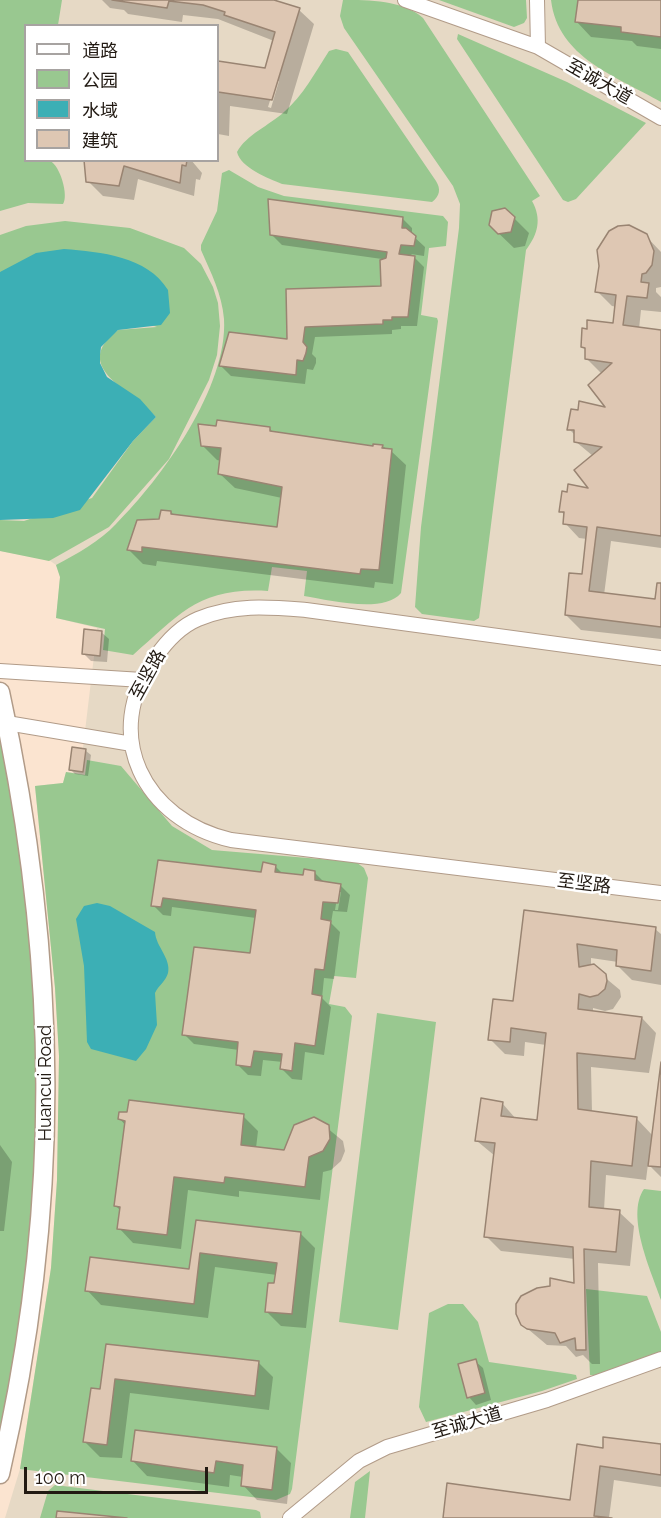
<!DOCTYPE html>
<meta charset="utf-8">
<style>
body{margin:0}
#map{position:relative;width:661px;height:1518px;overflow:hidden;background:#fbe4d0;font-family:Raleway,"Noto Sans SC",sans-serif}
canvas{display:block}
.legend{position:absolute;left:24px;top:24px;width:195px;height:138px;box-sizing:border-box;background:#fff;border:2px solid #a7a3a1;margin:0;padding:8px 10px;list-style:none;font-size:18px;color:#221a13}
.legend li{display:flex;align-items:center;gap:12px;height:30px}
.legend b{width:30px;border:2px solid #a7a3a1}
.scale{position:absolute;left:24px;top:1467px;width:184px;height:27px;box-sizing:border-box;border:3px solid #221a13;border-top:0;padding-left:8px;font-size:18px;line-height:21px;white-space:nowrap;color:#221a13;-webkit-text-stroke:4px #fff;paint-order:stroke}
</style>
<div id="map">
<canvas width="661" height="1518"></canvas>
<ul class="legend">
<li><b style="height:8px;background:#fff"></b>道路</li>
<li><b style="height:16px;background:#99c890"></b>公园</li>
<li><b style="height:16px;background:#3cafb5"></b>水域</li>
<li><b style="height:16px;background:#dec7b3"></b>建筑</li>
</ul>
<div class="scale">100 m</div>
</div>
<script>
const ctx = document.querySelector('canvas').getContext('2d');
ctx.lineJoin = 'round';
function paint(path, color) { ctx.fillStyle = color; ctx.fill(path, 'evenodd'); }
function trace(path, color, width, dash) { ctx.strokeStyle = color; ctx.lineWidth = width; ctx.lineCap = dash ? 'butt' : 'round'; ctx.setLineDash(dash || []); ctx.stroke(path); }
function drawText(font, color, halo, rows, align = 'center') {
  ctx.font = font + ' Raleway,"Noto Sans SC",sans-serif'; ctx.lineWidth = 5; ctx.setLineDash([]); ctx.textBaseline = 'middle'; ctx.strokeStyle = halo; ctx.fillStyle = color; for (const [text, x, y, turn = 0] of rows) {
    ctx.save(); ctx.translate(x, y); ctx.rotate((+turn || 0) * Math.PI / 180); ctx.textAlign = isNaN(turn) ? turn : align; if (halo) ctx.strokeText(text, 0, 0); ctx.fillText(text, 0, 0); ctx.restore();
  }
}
paint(new Path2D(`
 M 0,0 L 661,0 L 661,1518 L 5,1518 L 20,1469 L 51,1268 L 57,1180 L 59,1056 L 55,988 L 35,786 L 63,783 L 66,772 L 79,773 L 69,770 L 72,747 L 83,748 L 94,656 L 82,654 L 84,629 L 97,630 L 97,628 L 56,618 L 60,577 L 56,565 L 49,560 L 0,551 ZM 26,26 L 218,26 L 218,160 L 26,160 Z`), '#e6d9c5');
paint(new Path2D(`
 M 0,0 L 62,0 L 58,25 L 26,26 L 26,160 C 33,160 44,158 50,161 C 60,165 69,196 63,204 L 28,203 L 0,211 Z
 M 343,0 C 369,0 403,0 423,18 L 540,196 L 532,201 C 542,219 538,234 526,250 L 480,611 L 479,618 L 474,621 L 422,614 L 415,607 L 421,527 L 459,228 L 460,204 L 453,186 L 344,28 L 340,16 Z
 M 439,0 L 526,0 L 527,18 L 524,23 L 514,27 Z
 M 551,0 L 661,0 L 661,102 C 616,76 558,58 551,0 Z
 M 458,34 L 567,82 L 646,123 L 576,199 L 568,202 L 563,200 L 457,39 Z
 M 336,49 L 348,52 L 436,181 C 441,189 440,196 432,202 L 282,184 C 268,178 241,168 237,152 C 246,135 270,125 284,112 C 303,96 316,71 329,51 Z
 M 229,170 L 258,187 L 284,196 L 443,216 L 448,222 L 446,246 L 429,248 L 421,315 L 437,318 L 438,321 L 401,593 C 384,614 329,600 304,596 L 307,571 L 272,567 L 268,591 C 199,587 180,614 133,655 L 103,650 L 105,629 L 56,618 L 60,577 L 56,565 C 77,554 100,541 116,524 C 162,478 228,387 224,319 C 222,294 211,273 201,250 L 201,245 L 217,211 L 222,173 Z
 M 65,221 L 130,228 L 184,248 L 201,264 L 213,287 L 218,303 L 220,326 L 217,355 L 209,380 L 169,459 L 109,527 L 49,561 L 0,551 L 0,520 L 24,521 L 92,498 L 133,441 L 156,417 C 135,391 68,368 118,330 L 157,327 L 0,272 L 0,235 L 26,226 Z
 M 0,692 L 24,808 L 45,1155 L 0,1474 Z
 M 87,760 L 121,766 L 172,826 L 212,850 L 356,862 L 364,868 L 368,878 L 356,978 L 334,976 L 329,1004 L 345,1007 L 352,1016 L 292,1489 L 290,1494 L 276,1500 L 20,1469 L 51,1268 L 57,1180 L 59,1056 L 55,988 L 35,786 L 63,783 L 66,772 L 85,775 Z
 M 377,1013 L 436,1022 L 398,1330 L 339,1322 Z
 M 644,1189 L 661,1191 L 661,1300 C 652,1273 625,1216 644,1189 Z
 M 586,1289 L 647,1296 L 661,1332 L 661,1352 L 600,1375 L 590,1375 Z
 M 448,1304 L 463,1304 L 478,1322 L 489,1362 L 571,1374 L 576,1375 L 577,1379 L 542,1391 L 426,1422 L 419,1407 L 429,1313 Z
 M 370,1471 L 365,1518 L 350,1518 L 355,1482 Z
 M 55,1485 L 256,1510 L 260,1512 L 261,1518 L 40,1518 L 48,1491 Z`), '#99c890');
paint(new Path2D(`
 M 64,249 C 101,252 147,256 168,290 L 170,313 L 161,325 L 118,330 L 101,347 L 100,355 L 100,363 L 107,377 L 140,399 L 156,417 L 133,441 L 80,510 L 53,518 L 0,520 L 0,272 L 36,253 Z
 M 97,903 L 110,906 L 155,932 C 156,947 171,958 168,973 C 166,981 158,986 155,993 L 157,1025 L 146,1049 L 136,1061 L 91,1049 L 87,1042 L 84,966 L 76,919 L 84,906 Z`), '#3cafb5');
paint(new Path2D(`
 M 102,0 L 269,0 L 299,10 L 314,24 L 287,114 L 230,106 L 229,136 L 218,134 L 218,62 L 266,69 L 274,41 L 218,19 L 183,15 L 182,22 L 128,14 L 124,10 L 110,8 ZM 276,81 L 279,81 L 271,108 L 268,107 Z
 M 579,0 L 661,0 L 661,49 L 637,46 L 632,41 L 591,37 L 577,22 Z
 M 85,160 L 191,160 L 202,173 L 200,180 L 196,179 L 194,196 L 138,179 L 134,200 L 103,196 L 88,181 Z
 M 402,218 L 412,228 L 412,235 L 425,247 L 424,256 L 411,254 L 424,267 L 417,326 L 401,326 L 401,329 L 392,330 L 392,334 L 315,337 L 312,354 L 316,358 L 316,363 L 313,370 L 307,369 L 305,384 L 231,376 L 221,366 L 289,341 L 288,291 L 382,288 L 382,259 L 282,245 L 272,235 Z
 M 514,218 L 529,233 L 525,246 L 514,248 L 490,225 Z
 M 642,232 L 661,252 L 661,287 L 656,288 L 656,292 L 661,297 L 661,312 L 641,310 L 639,329 L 661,331 L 661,548 L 611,541 L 604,595 L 657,601 L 661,585 L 661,639 L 581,630 L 566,615 L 583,576 L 587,539 L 579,538 L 565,523 L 565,516 L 561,511 L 592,490 L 593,456 L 575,441 L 576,436 L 569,429 L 609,409 L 602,374 L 586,358 L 587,351 L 582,347 L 589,330 L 615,324 L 617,307 L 612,306 L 597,291 Z
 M 269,428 L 274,433 L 374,448 L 382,446 L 391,451 L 406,465 L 393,584 L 375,582 L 374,588 L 157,561 L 156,566 L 143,564 L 129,550 L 171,512 L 175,516 L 279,529 L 282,498 L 235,488 L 220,474 L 221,461 L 217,460 L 202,445 Z
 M 101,632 L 109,639 L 107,662 L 91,661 L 83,653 Z
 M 86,751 L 91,755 L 88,776 L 75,774 L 70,769 Z
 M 160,861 L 263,873 L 275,866 L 284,875 L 304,877 L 315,873 L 325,883 L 340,885 L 350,895 L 347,912 L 333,911 L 331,923 L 340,932 L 334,979 L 324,978 L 322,998 L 331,1007 L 324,1055 L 305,1052 L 302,1080 L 292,1079 L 282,1069 L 283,1062 L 263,1060 L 261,1076 L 248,1075 L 238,1065 L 239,1050 L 194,1044 L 184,1034 L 251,955 L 256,918 L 172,907 L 171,916 L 163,915 L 153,905 ZM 338,892 L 341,892 L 338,910 L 335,910 Z
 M 525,912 L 655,929 L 661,934 L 661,985 L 632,980 L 617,965 L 618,962 L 591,958 L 591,966 L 620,990 L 621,997 L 613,1009 L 605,1011 L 593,1008 L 593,1013 L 642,1018 L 656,1033 L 649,1073 L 591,1067 L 592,1112 L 637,1119 L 653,1136 L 661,1073 L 661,1177 L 648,1164 L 646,1180 L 606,1175 L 604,1210 L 619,1212 L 634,1226 L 630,1266 L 598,1263 L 600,1364 L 592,1364 L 583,1355 L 576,1357 L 566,1346 L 547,1345 L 522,1324 L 576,1285 L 575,1259 L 501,1251 L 486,1236 L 495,1156 L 477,1141 L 502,1103 L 516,1119 L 538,1121 L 546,1045 L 525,1042 L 524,1056 L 505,1054 L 490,1039 L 515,1003 Z
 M 243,1116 L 258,1131 L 256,1148 L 285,1151 L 292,1131 L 302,1122 L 316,1119 L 343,1141 L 345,1151 L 341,1161 L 331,1170 L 323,1172 L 320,1200 L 239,1191 L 239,1197 L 188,1190 L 181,1249 L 133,1243 L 119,1228 L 121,1211 L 115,1205 L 126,1126 L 120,1119 Z
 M 0,1145 L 12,1162 L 4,1231 L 0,1231 Z
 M 197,1222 L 300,1233 L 315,1248 L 306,1328 L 281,1326 L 266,1311 L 277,1275 L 215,1267 L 208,1318 L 101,1305 L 87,1290 L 191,1271 Z
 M 107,1346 L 259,1363 L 273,1377 L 269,1410 L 130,1393 L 122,1458 L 100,1457 L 85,1442 L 101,1390 Z
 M 475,1361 L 483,1368 L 491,1400 L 476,1405 L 469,1397 Z
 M 661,1446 L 661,1487 L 614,1480 L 609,1518 L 445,1518 L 571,1502 L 604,1449 Z
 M 276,1448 L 291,1463 L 287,1504 L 257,1500 L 243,1485 L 243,1477 L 230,1475 L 229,1487 L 147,1476 L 133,1461 Z`), '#0003');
const building = new Path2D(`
 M 112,0 L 274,0 L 300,8 L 272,100 L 218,92 L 218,61 L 265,68 L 275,32 L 224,15 L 225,12 L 203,5 L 169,1 L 167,8 Z
 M 578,0 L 661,0 L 661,37 L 621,32 L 621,27 L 575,22 Z
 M 84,160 L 187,160 L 186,166 L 182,165 L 180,183 L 124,166 L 119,186 L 86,182 Z
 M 268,199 L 403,217 L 402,228 L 406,228 L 416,236 L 414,246 L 401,245 L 399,254 L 415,256 L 408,317 L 392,317 L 392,320 L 383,320 L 383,324 L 305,327 L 303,342 L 307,347 L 306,353 L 303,361 L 297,360 L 296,375 L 219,366 L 229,332 L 287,339 L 286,289 L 381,286 L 380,260 L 386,258 L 387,252 L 270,235 Z
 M 505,208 L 515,217 L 511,232 L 498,234 L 489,225 L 492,211 Z
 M 629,225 L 647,234 L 654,251 L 652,265 L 646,273 L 642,274 L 641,282 L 649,283 L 647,298 L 627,296 L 623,325 L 661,330 L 661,536 L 597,527 L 589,591 L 655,599 L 657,583 L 661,583 L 661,627 L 565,615 L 569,573 L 582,574 L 587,527 L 563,524 L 564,512 L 559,512 L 562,491 L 567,492 L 568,484 L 588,488 L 574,470 L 602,447 L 574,442 L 574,430 L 567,430 L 571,409 L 578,410 L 579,401 L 605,407 L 588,385 L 612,363 L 585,359 L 585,348 L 581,347 L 582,328 L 587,329 L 587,320 L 613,323 L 616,295 L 595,292 L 599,266 L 597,250 L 609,231 L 618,226 Z
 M 217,420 L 270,427 L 270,431 L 277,432 L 373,446 L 373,444 L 383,445 L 382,448 L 392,449 L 379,570 L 361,569 L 360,574 L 142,547 L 142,552 L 127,550 L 137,520 L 159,519 L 161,510 L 171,511 L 171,514 L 277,527 L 282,487 L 218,474 L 221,448 L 201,446 L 198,424 L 216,426 Z
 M 84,629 L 102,631 L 100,656 L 82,654 Z
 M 72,747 L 86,749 L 83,772 L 69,770 Z
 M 158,860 L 261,872 L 263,862 L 276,865 L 275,872 L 303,875 L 304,869 L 315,871 L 315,880 L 341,884 L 338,903 L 323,902 L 321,919 L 331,921 L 324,970 L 315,969 L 312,994 L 322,996 L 315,1046 L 295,1043 L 292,1071 L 280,1069 L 282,1054 L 254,1051 L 251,1067 L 236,1065 L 238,1042 L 182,1035 L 194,947 L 250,953 L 256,910 L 163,898 L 161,907 L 151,906 Z
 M 524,910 L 656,927 L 651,971 L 616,966 L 617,950 L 577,944 L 579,967 L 594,964 L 606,974 L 607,981 L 605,989 L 598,995 L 590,997 L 579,994 L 578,1009 L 642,1017 L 635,1059 L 577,1053 L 578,1109 L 637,1117 L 632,1166 L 591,1161 L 589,1207 L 620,1210 L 616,1252 L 584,1249 L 586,1350 L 576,1350 L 575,1338 L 560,1343 L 555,1333 L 527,1329 L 521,1325 L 516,1314 L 516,1304 L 521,1296 L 537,1288 L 550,1286 L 550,1278 L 574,1283 L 573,1247 L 484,1237 L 495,1143 L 475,1141 L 481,1098 L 503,1102 L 501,1116 L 537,1120 L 546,1033 L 511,1028 L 510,1042 L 488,1040 L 493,999 L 513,1001 Z
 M 661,1062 L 661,1167 L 648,1166 Z
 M 129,1100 L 244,1114 L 241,1145 L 284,1150 L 294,1125 L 314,1117 L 329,1125 L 330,1139 L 323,1151 L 309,1157 L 305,1187 L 225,1177 L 224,1183 L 174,1177 L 167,1235 L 117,1229 L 120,1207 L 114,1206 L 125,1121 L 118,1119 L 119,1112 L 127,1112 Z
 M 196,1220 L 301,1232 L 292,1314 L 265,1312 L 268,1283 L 274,1283 L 277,1263 L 200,1253 L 194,1304 L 85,1291 L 90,1257 L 189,1269 Z
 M 106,1344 L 259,1361 L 255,1396 L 115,1379 L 107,1445 L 83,1442 L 91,1388 L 100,1389 Z
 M 476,1359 L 485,1393 L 467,1398 L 458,1364 Z
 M 135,1430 L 277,1447 L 272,1490 L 241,1486 L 243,1465 L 216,1461 L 214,1473 L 131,1461 Z
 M 603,1437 L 661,1444 L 661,1475 L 600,1466 L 594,1516 L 612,1518 L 443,1518 L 447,1483 L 570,1500 L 577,1444 L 603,1448 Z
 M 57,1511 L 127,1518 L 56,1518 Z`);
paint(building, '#dec7b3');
trace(building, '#998472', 1.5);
const street = new Path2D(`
 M 405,0 L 538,47 L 661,118
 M 537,0 L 538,47
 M 661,658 L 306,610 C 268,607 234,604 198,619 C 179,627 166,642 155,658 C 100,735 144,820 231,840 L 661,893
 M 0,671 L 142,680
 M 7,723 L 132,744
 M 290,1518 L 359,1461 L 387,1447 L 547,1400 L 661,1359`);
const secondary = new Path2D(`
 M 0,692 C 59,961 62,1206 0,1474`);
trace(street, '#b19b88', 16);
trace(secondary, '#b19b88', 21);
trace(street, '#fff', 14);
trace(secondary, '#fff', 18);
drawText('18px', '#221a13', '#fff', [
 ["至诚大道",599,82,30],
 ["至坚路",148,675,-61],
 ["至坚路",584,884,7],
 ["Huancui Road",46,1083,-90],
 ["至诚大道",467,1423,-16]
]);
</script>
